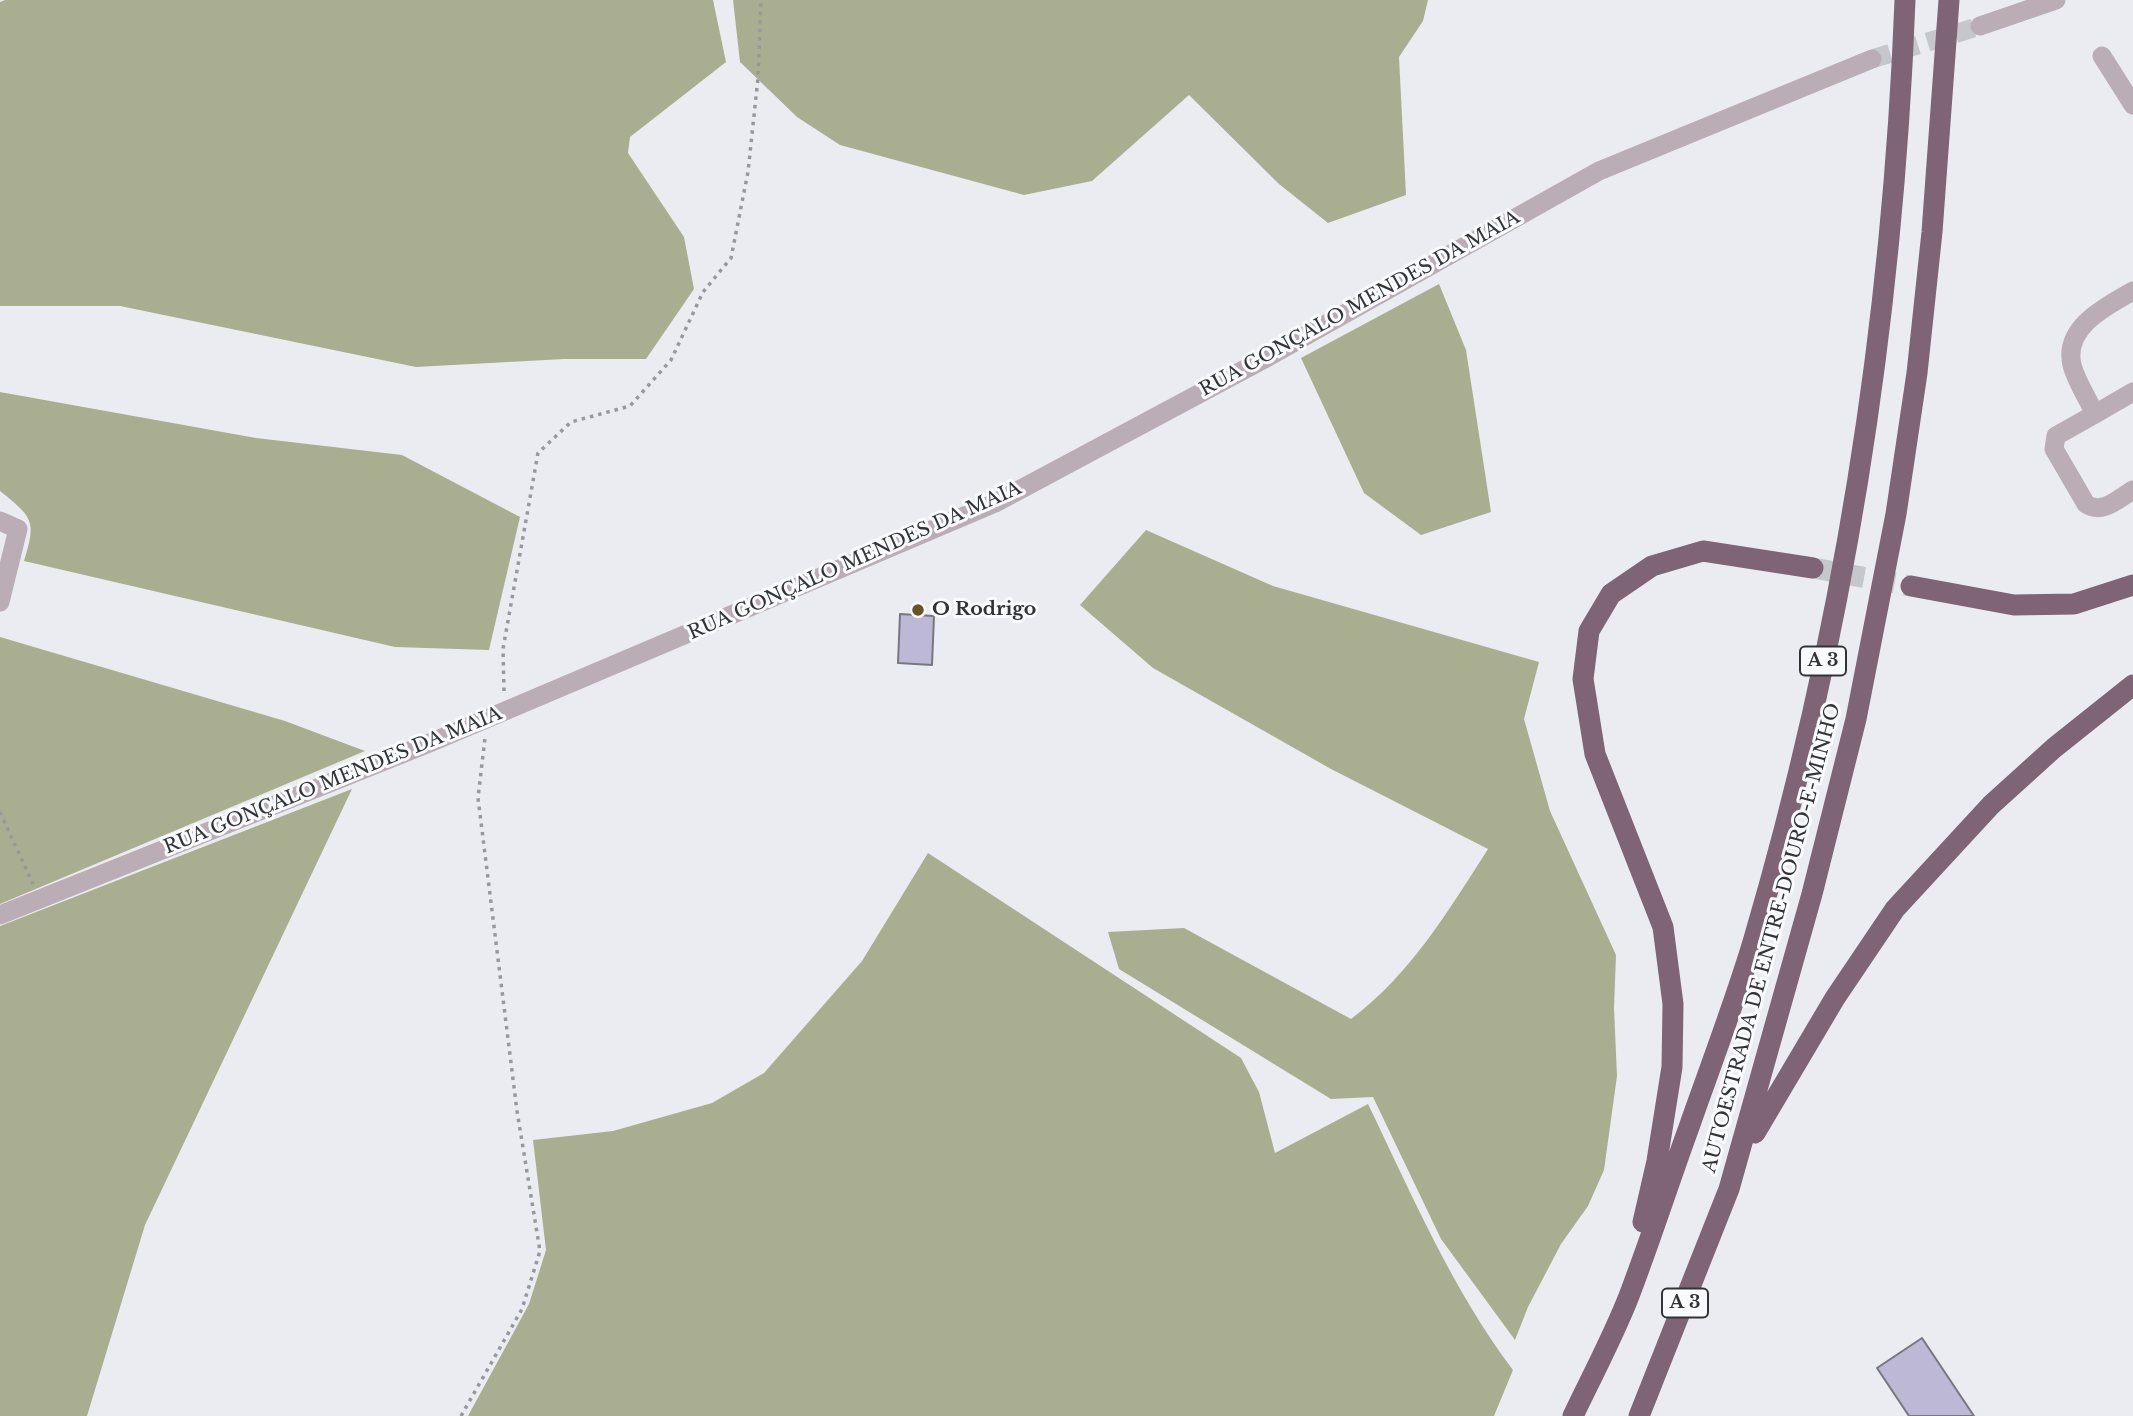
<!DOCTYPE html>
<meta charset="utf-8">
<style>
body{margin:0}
canvas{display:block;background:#ebecf2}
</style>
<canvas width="2133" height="1416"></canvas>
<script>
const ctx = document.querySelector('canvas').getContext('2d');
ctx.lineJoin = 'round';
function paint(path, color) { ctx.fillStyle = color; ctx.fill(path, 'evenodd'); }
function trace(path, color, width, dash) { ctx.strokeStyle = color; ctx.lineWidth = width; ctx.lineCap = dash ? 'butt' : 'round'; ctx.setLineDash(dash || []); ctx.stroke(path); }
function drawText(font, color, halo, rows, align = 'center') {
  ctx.font = font + ' "Libre Baskerville",serif'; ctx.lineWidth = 6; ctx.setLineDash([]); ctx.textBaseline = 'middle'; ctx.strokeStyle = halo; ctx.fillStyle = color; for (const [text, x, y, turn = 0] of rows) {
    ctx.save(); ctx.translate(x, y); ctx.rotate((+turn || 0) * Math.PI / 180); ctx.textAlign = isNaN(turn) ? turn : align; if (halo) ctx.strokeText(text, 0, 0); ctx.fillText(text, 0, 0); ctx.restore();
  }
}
paint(new Path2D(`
 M 5,0 L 713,0 L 726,62 L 630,137 L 628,153 L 684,237 L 694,289 L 646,359 L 564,359 L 416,367 L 120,306 L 0,306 L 0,2 Z
 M 733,0 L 1428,0 L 1423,21 L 1399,57 L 1406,195 L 1328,223 L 1279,184 L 1189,95 L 1092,181 L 1024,195 L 840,145 L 797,117 L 740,62 Z
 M 1439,284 L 1466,350 L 1491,512 L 1421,535 L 1364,493 L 1301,358 Z
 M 0,392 L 256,438 L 402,455 L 520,517 L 489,650 L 395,647 L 24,561 C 37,520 32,517 0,491 Z
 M 1146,530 L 1273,586 L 1539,662 L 1524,719 L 1550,811 L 1616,955 L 1614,1008 L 1617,1076 L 1604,1170 L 1588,1206 L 1561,1244 L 1528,1307 L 1515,1340 L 1441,1239 L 1373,1097 L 1331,1099 L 1119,969 L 1108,932 L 1184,928 L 1351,1019 C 1410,975 1449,910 1488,849 L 1331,769 L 1153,668 L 1080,605 Z
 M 0,637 L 285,721 L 365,751 L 0,904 Z
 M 352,789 L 145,1225 L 87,1416 L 0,1416 L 0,926 Z
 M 928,853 L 1241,1058 L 1259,1092 L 1275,1153 L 1368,1104 C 1412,1195 1452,1289 1513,1370 L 1494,1416 L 468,1416 L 529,1304 L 546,1250 L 533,1140 L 613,1131 L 712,1103 L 764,1073 L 862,961 Z`), '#aaae90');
const building = new Path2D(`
 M 900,614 L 934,616 L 932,665 L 898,663 Z
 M 1922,1338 L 1974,1416 L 1909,1416 L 1877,1368 Z`);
paint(building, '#bcb8d6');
trace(building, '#78777d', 2);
trace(new Path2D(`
 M 1872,59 L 1980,26`), '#c6c7cc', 19, [19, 10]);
trace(new Path2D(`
 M 1813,568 L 1911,586`), '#c6c7cc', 21, [21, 10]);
trace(new Path2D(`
 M 504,691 L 503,649 L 538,453 L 571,422 L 630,406 L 671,360 L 703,292 L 731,258 L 748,172 L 758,78 L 761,0
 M 0,812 L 33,884
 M 461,1416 L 522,1309 L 540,1251 L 517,1111 L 478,798 L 485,738`), '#97989c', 3.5, [3.5, 5]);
trace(new Path2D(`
 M 1980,26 L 2056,0
 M 2102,56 L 2133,105
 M 2133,291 C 2107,306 2063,327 2072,365 C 2076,381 2088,399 2095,414 L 2133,392
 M 2095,414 L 2056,436 L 2054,449 L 2086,504 C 2102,515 2118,499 2133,490
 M 0,521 L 18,529 L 0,602
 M 0,915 L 432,742 L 995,503 L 1266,358 L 1599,171 L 1872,59`), '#baadb5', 19);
trace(new Path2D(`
 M 1911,586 L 2014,605 L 2074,604 L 2133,585
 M 1755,1133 L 1835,998 L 1895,909 L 1991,805 L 2054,748 L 2133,685
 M 1643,1222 L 1657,1161 L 1672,1067 L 1673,1004 L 1663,927 L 1595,754 L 1583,679 L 1589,631 L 1611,594 L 1652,566 L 1703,551 L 1813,568
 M 1573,1416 C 1592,1376 1613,1337 1629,1296 C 1650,1241 1668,1185 1688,1130 C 1710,1067 1734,1005 1753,942 C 1843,637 1893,318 1905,0
 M 1639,1416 L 1729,1189 L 1812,894 L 1856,719 L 1896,514 L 1917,373 L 1932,232 L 1949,0`), '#7e6475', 21);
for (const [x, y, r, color] of [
 [918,610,7,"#655522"]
]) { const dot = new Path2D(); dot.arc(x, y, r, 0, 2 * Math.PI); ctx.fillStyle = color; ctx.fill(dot); trace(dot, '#f9fafe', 2.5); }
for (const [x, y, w] of [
 [1823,661,46],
 [1685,1303,46]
]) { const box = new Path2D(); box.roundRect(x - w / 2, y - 14.5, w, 29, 5); ctx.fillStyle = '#f9fafe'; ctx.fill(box); trace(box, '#323335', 2); }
drawText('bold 18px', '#323335', null, [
 ["A 3",1823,661],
 ["A 3",1685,1303]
]);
drawText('19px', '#323335', '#f9fafe', [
 ["RUA GONÇALO MENDES DA MAIA",1360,304,-29],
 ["RUA GONÇALO MENDES DA MAIA",855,561,-24],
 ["RUA GONÇALO MENDES DA MAIA",333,781,-22],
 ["AUTOESTRADA DE ENTRE-DOURO-E-MINHO",1772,938,-75]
]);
drawText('bold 19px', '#323335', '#f9fafe', [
 ["O Rodrigo",932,610]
], 'left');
</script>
